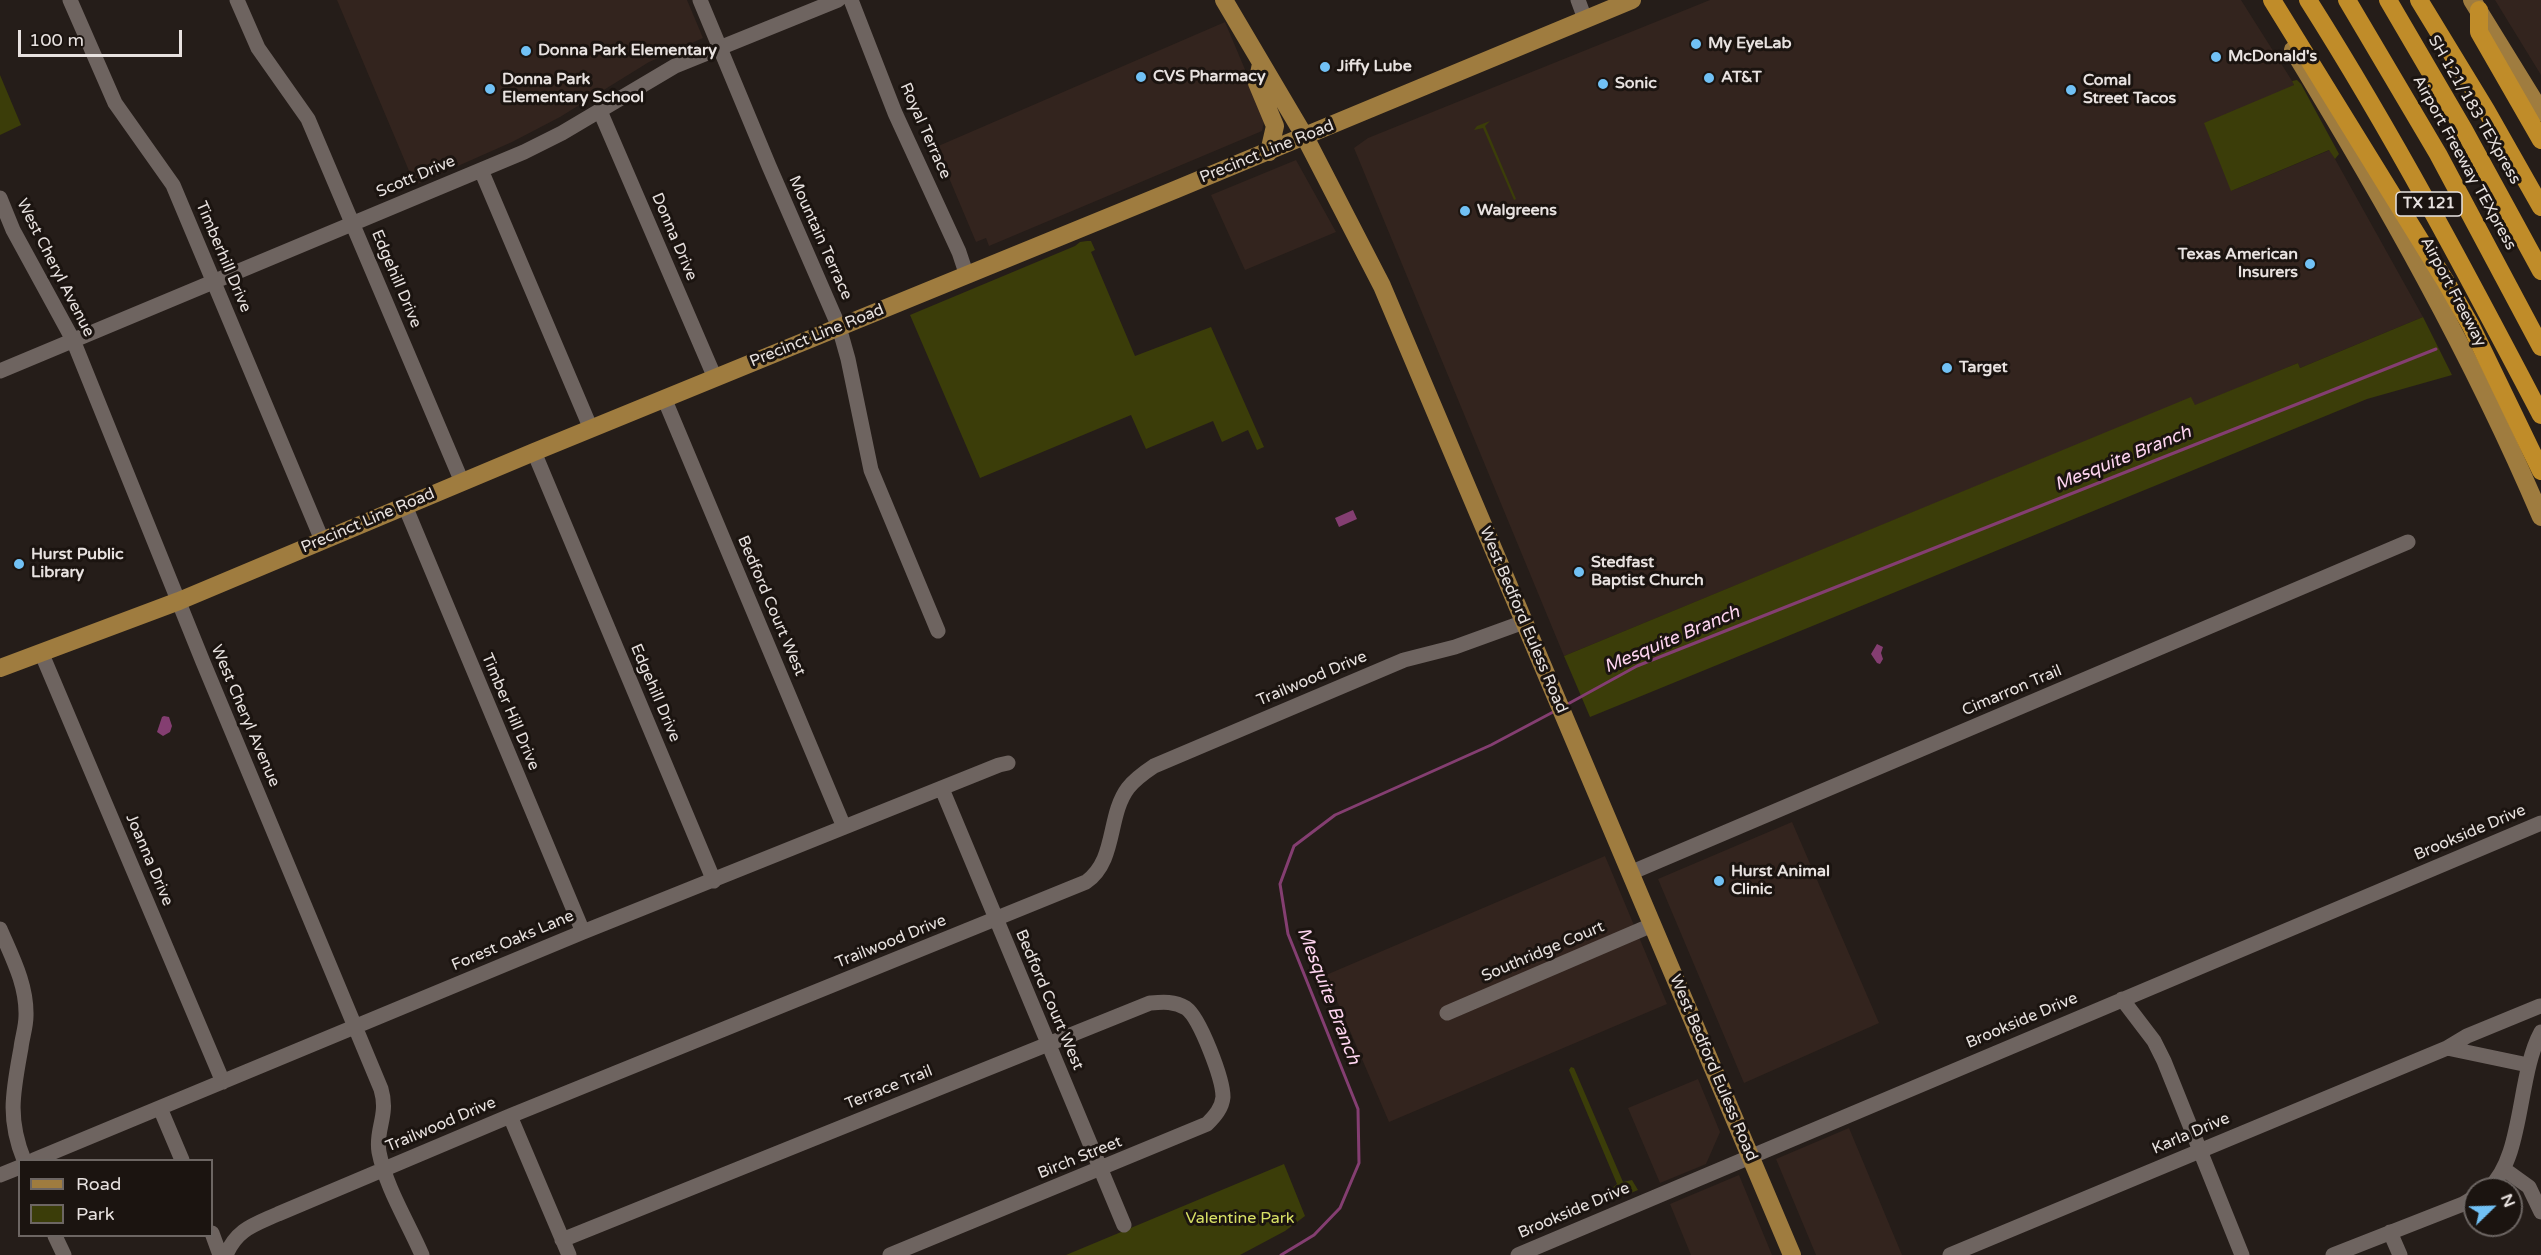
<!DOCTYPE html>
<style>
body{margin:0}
#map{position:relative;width:2541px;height:1255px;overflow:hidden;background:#251d19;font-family:"Varela Round",sans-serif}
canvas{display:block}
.legend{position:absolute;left:18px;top:1159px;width:195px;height:78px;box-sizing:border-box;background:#1b1410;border:2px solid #6d6663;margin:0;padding:8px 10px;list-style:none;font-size:18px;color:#e8e2e0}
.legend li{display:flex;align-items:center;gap:12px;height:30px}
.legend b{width:30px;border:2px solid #6d6663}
.north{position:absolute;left:2463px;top:1177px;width:60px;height:60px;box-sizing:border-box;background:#1b1410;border:2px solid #6d6663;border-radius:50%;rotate:67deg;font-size:16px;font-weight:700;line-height:24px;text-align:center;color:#e8e2e0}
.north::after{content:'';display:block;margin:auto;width:21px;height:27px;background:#71c1f5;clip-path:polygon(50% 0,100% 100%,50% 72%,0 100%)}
.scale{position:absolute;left:18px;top:30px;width:164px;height:27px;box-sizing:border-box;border:3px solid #e8e2e0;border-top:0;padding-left:8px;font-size:18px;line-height:21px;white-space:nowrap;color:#e8e2e0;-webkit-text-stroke:4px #1b1410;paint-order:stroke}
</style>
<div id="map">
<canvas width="2541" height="1255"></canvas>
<ul class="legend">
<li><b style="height:8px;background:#9f7c3f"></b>Road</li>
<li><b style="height:16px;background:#3b3d09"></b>Park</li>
</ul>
<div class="north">N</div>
<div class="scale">100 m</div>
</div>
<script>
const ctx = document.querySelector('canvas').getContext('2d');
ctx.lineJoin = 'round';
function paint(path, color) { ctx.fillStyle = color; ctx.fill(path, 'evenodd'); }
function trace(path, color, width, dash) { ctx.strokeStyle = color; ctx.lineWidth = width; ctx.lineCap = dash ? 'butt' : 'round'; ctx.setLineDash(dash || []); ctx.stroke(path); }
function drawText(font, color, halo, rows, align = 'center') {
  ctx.font = font + ' "Varela Round",sans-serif'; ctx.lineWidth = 6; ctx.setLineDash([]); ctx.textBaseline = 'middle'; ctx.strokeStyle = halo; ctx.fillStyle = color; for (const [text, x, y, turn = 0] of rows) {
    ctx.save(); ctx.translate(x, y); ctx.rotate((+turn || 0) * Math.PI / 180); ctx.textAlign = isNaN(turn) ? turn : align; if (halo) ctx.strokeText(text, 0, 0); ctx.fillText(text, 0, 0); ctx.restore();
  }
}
paint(new Path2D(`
 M 337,0 L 687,0 L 703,38 L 649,62 L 560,117 L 512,142 L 415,185 Z
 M 1710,0 L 2241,0 L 2294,84 L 2231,191 L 2330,150 L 2423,317 L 2300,368 L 2298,363 L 2195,406 L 2191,398 L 1564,656 L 1354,148 L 1368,138 Z
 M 2495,0 L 2541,0 L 2541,75 Z
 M 1225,22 L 1265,117 L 1262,131 L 989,246 L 986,238 L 976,242 L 936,147 Z
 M 1296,160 L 1336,232 L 1245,270 L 1211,195 Z
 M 1792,822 L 1879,1023 L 1744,1083 L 1658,879 Z
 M 1605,856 L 1667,1004 L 1389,1122 L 1326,975 Z
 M 1698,1079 L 1720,1132 L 1706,1164 L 1660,1183 L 1628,1108 Z
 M 1849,1128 L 1902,1255 L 1816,1255 L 1776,1159 Z
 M 1739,1175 L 1772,1255 L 1691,1255 L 1670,1204 Z`), '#33241e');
paint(new Path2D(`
 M 0,75 L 21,125 L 0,135 Z
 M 2297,80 L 2301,84 L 2339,154 L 2335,159 L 2329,150 L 2231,191 L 2204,123 L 2294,85 L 2292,81 Z
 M 1490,121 L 1485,126 L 1516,199 L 1514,200 L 1483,128 L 1474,130 L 1477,126 Z
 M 1087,241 L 1091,241 L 1095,250 L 1091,252 L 1135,356 L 1211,327 L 1264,447 L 1257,450 L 1248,430 L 1222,442 L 1213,421 L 1146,449 L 1131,415 L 980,478 L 910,315 L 1075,246 L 1080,242 Z
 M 2423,317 L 2452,375 L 2367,399 L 1590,717 L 1564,656 L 2191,397 L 2195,405 L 2298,363 L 2300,368 Z
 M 1571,1067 L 1574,1068 L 1623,1182 L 1632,1180 L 1638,1190 L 1614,1200 L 1611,1189 L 1617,1184 L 1569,1070 Z
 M 1284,1164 L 1305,1216 L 1285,1231 L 1240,1255 L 1066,1255 Z`), '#3b3d09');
paint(new Path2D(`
 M 1353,510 L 1357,519 L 1339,527 L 1335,518 Z
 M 1877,644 L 1883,647 L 1881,653 L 1883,659 L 1880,664 L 1877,663 L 1871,654 Z
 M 164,716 L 169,717 L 172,726 L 170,732 L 163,736 L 157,732 L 162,717 Z`), '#843e71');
trace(new Path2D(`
 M 1566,705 L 1637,666 L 2436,349
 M 1281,1255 L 1314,1235 L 1340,1208 L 1359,1163 L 1358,1109 L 1288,934 L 1280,884 L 1294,846 L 1335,815 L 1491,745 L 1555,711`), '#843e71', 3);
trace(new Path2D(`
 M 70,0 L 115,103 L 173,185 L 322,540
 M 237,0 L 258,48 L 308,119 L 462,482
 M 700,0 L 769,166 L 839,327 L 848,359 L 871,470 L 938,631
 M 851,0 L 895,113 L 959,252 L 967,276
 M 1578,0 L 1585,19
 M 600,111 L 715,378
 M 481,170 L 591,429
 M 0,198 L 13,230 L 73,340 L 203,662 L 381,1089 C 389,1116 375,1129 379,1152 C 386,1188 408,1222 422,1255
 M 0,371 L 524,152 L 562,133 L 675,66 L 838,0
 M 664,398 L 844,827
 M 534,452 L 714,881
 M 405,506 L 583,932
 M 41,652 L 223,1082
 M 942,789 L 1124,1225
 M 1630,873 L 2408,542
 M 0,929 C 12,957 27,985 26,1016 C 26,1027 22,1038 21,1048 C 13,1092 7,1118 24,1160
 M 2122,999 L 2154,1041 L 2164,1061 L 2242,1255
 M 1447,1013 L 1652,925
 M 2447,1048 L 2467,1036 L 2540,1006
 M 160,1108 L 182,1160
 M 510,1116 L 569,1255
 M 34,1160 L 583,932 L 999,765 L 1008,763
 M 2504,1169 L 2529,1187 L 2541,1212
 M 0,1175 L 20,1167
 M 2488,1189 C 2524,1158 2517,1076 2541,1032
 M 2390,1232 L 2400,1255
 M 212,1233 L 220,1255
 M 55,1236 L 64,1255
 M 562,1240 L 1150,1003 C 1163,1002 1174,1001 1186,1008 C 1200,1018 1223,1079 1223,1097 C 1222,1108 1215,1116 1207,1124 L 890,1255
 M 226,1255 C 237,1229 254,1225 278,1214 L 510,1116 L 1086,882 C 1117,860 1107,816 1128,788 C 1135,779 1145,772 1154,766 L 1404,660 L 1455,647 L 1524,622
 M 1518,1255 L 2541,823
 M 1950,1255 L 2447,1048 L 2528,1065
 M 2333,1255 L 2463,1204 L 2475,1197`), '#6e6460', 15);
trace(new Path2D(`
 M 1224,0 L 1305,137 L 1382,286 L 1792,1255
 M 2472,0 L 2541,112
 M 2293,50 C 2385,201 2472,355 2541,517
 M 1261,64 L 1257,83 L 1275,126 L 1269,152
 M 0,668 L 179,601 L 534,452 L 1177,189 L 1632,0`), '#9f7c3f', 18);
trace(new Path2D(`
 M 2272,0 L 2446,282 L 2471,326 L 2541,471
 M 2308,0 C 2393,134 2467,274 2541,415
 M 2347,0 L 2438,154 L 2541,347
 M 2388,0 L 2464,130 L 2541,271
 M 2419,0 L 2486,110 L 2541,207
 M 2479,10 L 2479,32 L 2541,140`), '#c08c29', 18);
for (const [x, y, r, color] of [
 [1696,44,6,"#71c1f5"],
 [526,51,6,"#71c1f5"],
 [2216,57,6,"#71c1f5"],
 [1325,67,6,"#71c1f5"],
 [1141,77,6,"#71c1f5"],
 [1709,78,6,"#71c1f5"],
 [1603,84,6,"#71c1f5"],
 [490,89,6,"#71c1f5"],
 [2071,90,6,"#71c1f5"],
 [1465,211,6,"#71c1f5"],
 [2310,264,6,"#71c1f5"],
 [1947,368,6,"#71c1f5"],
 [19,564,6,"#71c1f5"],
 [1579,572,6,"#71c1f5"],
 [1719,881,6,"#71c1f5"]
]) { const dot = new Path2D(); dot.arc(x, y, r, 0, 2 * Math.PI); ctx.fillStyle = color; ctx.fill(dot); trace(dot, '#1b1410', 2); }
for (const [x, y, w] of [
 [2429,204,66]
]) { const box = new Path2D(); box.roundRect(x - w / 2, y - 12, w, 24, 4.5); ctx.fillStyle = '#1b1410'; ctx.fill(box); trace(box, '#e8e2e0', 1.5); }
drawText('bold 15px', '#e8e2e0', null, [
 ["TX 121",2429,204]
]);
drawText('bold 16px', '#e8e2e0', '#1b1410', [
 ["My EyeLab",1708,44],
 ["Donna Park Elementary",538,51],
 ["McDonald's",2228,57],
 ["Jiffy Lube",1337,67],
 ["CVS Pharmacy",1153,77],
 ["AT&T",1721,78],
 ["Donna Park",502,80],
 ["Elementary School",502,98],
 ["Comal",2083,81],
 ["Street Tacos",2083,99],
 ["Sonic",1615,84],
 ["Walgreens",1477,211],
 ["Texas American",2298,255,"right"],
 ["Insurers",2298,273,"right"],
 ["Target",1959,368],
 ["Hurst Public",31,555],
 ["Library",31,573],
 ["Stedfast",1591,563],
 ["Baptist Church",1591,581],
 ["Hurst Animal",1731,872],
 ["Clinic",1731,890]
], 'left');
drawText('16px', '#e8e2e0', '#1b1410', [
 ["SH 121/183 TEXpress",2474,110,60],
 ["Royal Terrace",925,131,66],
 ["Precinct Line Road",1267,152,-22],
 ["Airport Freeway TEXpress",2464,163,61],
 ["Scott Drive",416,177,-23],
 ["Donna Drive",674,237,67],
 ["Mountain Terrace",820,238,66],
 ["Timberhill Drive",223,257,67],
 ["West Cheryl Avenue",55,268,63],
 ["Edgehill Drive",396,279,67],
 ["Airport Freeway",2453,292,62],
 ["Precinct Line Road",817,336,-22],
 ["Precinct Line Road",368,521,-23],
 ["Bedford Court West",771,606,67],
 ["West Bedford Euless Road",1523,620,67],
 ["Trailwood Drive",1312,679,-23],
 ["Cimarron Trail",2012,691,-23],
 ["Edgehill Drive",655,693,67],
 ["Timber Hill Drive",510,712,67],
 ["West Cheryl Avenue",245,716,67],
 ["Brookside Drive",2470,833,-23],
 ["Joanna Drive",149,860,67],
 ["Forest Oaks Lane",513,941,-23],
 ["Trailwood Drive",891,942,-22],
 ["Southridge Court",1543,952,-23],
 ["Bedford Court West",1049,1000,67],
 ["Brookside Drive",2022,1021,-23],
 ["West Bedford Euless Road",1713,1068,67],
 ["Terrace Trail",889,1088,-22],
 ["Trailwood Drive",441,1125,-23],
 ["Karla Drive",2191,1134,-23],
 ["Birch Street",1080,1158,-22],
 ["Brookside Drive",1574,1211,-23]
]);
drawText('16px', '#d9e166', '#1b1410', [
 ["Valentine Park",1240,1219]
]);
drawText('italic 18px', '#fed5f0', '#1b1410', [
 ["Mesquite Branch",2123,459,-22],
 ["Mesquite Branch",1672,640,-23],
 ["Mesquite Branch",1328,996,69]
]);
</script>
